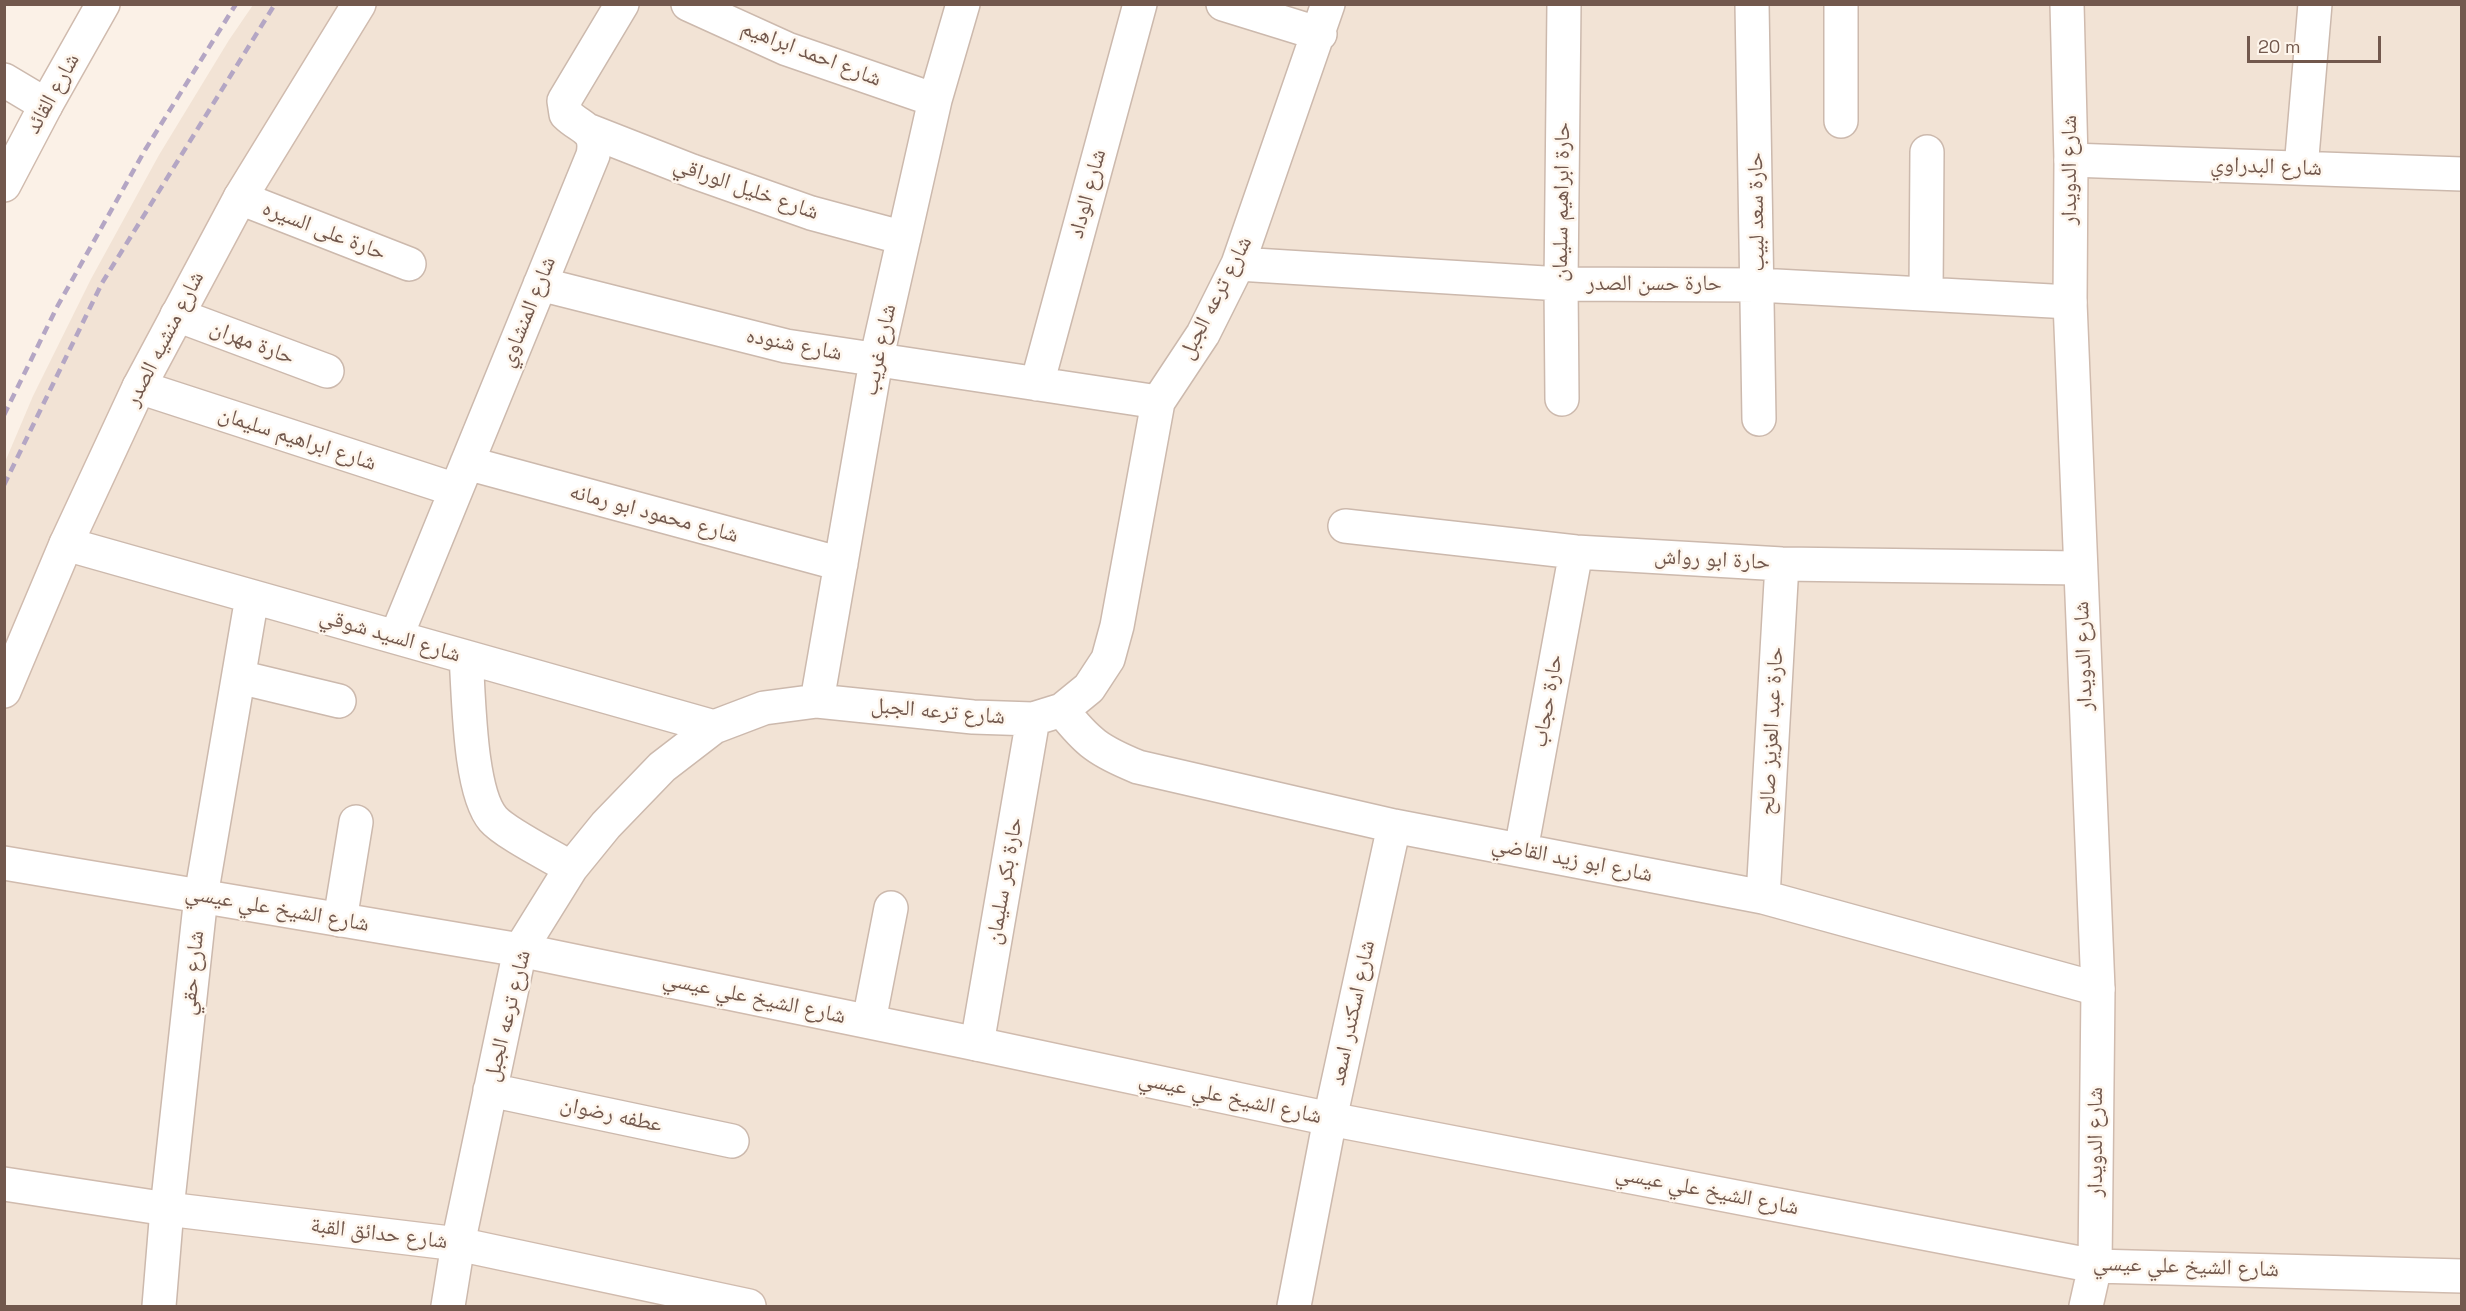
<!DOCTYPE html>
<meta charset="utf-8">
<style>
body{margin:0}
#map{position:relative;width:2466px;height:1311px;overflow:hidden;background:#fbf1e7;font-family:"Space Grotesk",sans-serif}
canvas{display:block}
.frame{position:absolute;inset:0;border:6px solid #72584d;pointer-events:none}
.scale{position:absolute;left:2247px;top:36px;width:134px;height:27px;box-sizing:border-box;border:3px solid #72584d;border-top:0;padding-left:8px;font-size:18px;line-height:21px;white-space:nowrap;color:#72584d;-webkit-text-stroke:4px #fef6ed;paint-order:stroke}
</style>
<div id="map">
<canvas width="2466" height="1311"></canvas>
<div class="frame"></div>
<div class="scale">20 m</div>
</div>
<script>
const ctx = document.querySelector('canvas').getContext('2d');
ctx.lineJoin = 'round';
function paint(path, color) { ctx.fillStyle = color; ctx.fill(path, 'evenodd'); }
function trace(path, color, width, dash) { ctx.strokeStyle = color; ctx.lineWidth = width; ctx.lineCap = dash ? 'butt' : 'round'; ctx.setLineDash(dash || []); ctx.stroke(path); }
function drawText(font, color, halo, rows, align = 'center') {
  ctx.font = font + ' "Space Grotesk","Noto Naskh Arabic",sans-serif'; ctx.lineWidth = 5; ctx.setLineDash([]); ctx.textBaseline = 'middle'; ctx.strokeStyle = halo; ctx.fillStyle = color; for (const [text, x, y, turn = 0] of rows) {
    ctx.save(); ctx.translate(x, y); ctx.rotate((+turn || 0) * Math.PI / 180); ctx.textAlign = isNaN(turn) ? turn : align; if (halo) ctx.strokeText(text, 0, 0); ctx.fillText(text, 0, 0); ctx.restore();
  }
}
paint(new Path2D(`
 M 253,5 L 2461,5 L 2461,1306 L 5,1306 L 5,462 L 33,396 L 91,279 L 159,155 L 229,40 Z`), '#f2e3d5');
const street = new Path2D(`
 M 688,4 L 787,49 L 935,100
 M 1223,4 L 1320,34
 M 1752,4 L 1759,419
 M 4,80 L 46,105
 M 1841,121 L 1841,4
 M 590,131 L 692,171 L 811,213 L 904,238
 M 2071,160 L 2462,174
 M 2301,168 L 2315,4
 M 240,198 L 409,264
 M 1238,264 L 1561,284 L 1758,285 L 2070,302
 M 540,284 L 786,346 L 1158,402
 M 1926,294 L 1927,152
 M 177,315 L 327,371
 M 1037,384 L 1140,4
 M 139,387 L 456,490
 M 1562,399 L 1561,284 L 1564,4
 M 467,463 L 841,564
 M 1345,526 L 1576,552 L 1782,564 L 2080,568
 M 66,544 L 714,727
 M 396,637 L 593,155 C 598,128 581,129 566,114 L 564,101 L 622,4
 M 466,657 C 469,696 469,791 493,819 C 505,833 553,857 571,868
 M 239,677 L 339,701
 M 817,701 L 876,361 L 935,100 L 963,4
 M 1062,710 C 1088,743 1099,751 1138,767 L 1394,826 L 1763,897 L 2098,989
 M 1521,850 L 1576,552
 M 1763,897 L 1782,564
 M 340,920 L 356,822
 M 869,1021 L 891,908
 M 977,1044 L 1033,719
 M 490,1090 L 732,1141
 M 159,1306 L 167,1209 L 201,896 L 252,597
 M 448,1306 L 458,1244 L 520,950 L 571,868 L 606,825 L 662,767 L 714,727 L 764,708 L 817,701 L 973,717 L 1033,719 L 1062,710 L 1089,688 L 1108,659 L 1117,626 L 1158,402 L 1203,334 L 1238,264 L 1328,4
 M 1294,1306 L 1330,1119 L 1394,826`);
const secondary = new Path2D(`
 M 2067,4 L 2071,160 L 2070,302 L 2098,989 L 2095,1266 L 2086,1306
 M 4,185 L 46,105 L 103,4
 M 4,691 L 66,544 L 139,387 L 240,198 L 359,4
 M 4,863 L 520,950 L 977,1044 L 1330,1119 L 2095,1266 L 2462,1276
 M 4,1184 L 167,1209 L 458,1244 L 749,1306`);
trace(street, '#ccb9ad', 36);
trace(secondary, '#d0bbae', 36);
trace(street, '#fff', 33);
trace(secondary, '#fff', 33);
trace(new Path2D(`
 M 4,415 L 57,307 L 145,150 L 236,4
 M 4,485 L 102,283 L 275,4`), '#b4a6c4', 4.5, [9, 6]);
drawText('22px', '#72584d', '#fef6ed', [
 ["شارع احمد ابراهيم",811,54,21],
 ["شارع القائد",53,94,-61],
 ["شارع البدراوي",2266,167,2],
 ["شارع الدويدار",2070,170,-90],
 ["شارع خليل الوراقي",746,189,19],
 ["شارع الوداد",1088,194,-75],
 ["حارة ابراهيم سليمان",1562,202,-89],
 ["حارة سعد لبيب",1757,212,-91],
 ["حارة على السيره",324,231,21],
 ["حارة حسن الصدر",1654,284],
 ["شارع ترعه الجبل",1216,298,-63],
 ["شارع المنشاوي",528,312,-68],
 ["شارع منشيه الصدر",165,339,-63],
 ["حارة مهران",252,343,21],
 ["شارع شنوده",794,345,11],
 ["شارع غريب",880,350,-78],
 ["شارع ابراهيم سليمان",297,439,18],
 ["شارع محمود ابو رمانه",654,514,15],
 ["حارة ابو رواش",1712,560,3],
 ["شارع السيد شوقي",390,636,16],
 ["شارع الدويدار",2084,656,-92],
 ["حارة حجاب",1548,701,-80],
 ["شارع ترعه الجبل",938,712,5],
 ["حارة عبد العزيز صالح",1772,731,-87],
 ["شارع ابو زيد القاضي",1572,860,11],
 ["حارة بكر سليمان",1005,881,-80],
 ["شارع الشيخ علي عيسي",277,909,10],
 ["شارع حقي",193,973,-84],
 ["شارع الشيخ علي عيسي",754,998,12],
 ["شارع اسكندر اسعد",1353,1013,-78],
 ["شارع ترعه الجبل",508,1016,-76],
 ["شارع الشيخ علي عيسي",1230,1098,12],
 ["عطفه رضوان",611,1115,12],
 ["شارع الدويدار",2096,1142,-90],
 ["شارع الشيخ علي عيسي",1707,1191,11],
 ["شارع حدائق القبة",379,1234,7],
 ["شارع الشيخ علي عيسي",2186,1267,2]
]);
</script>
